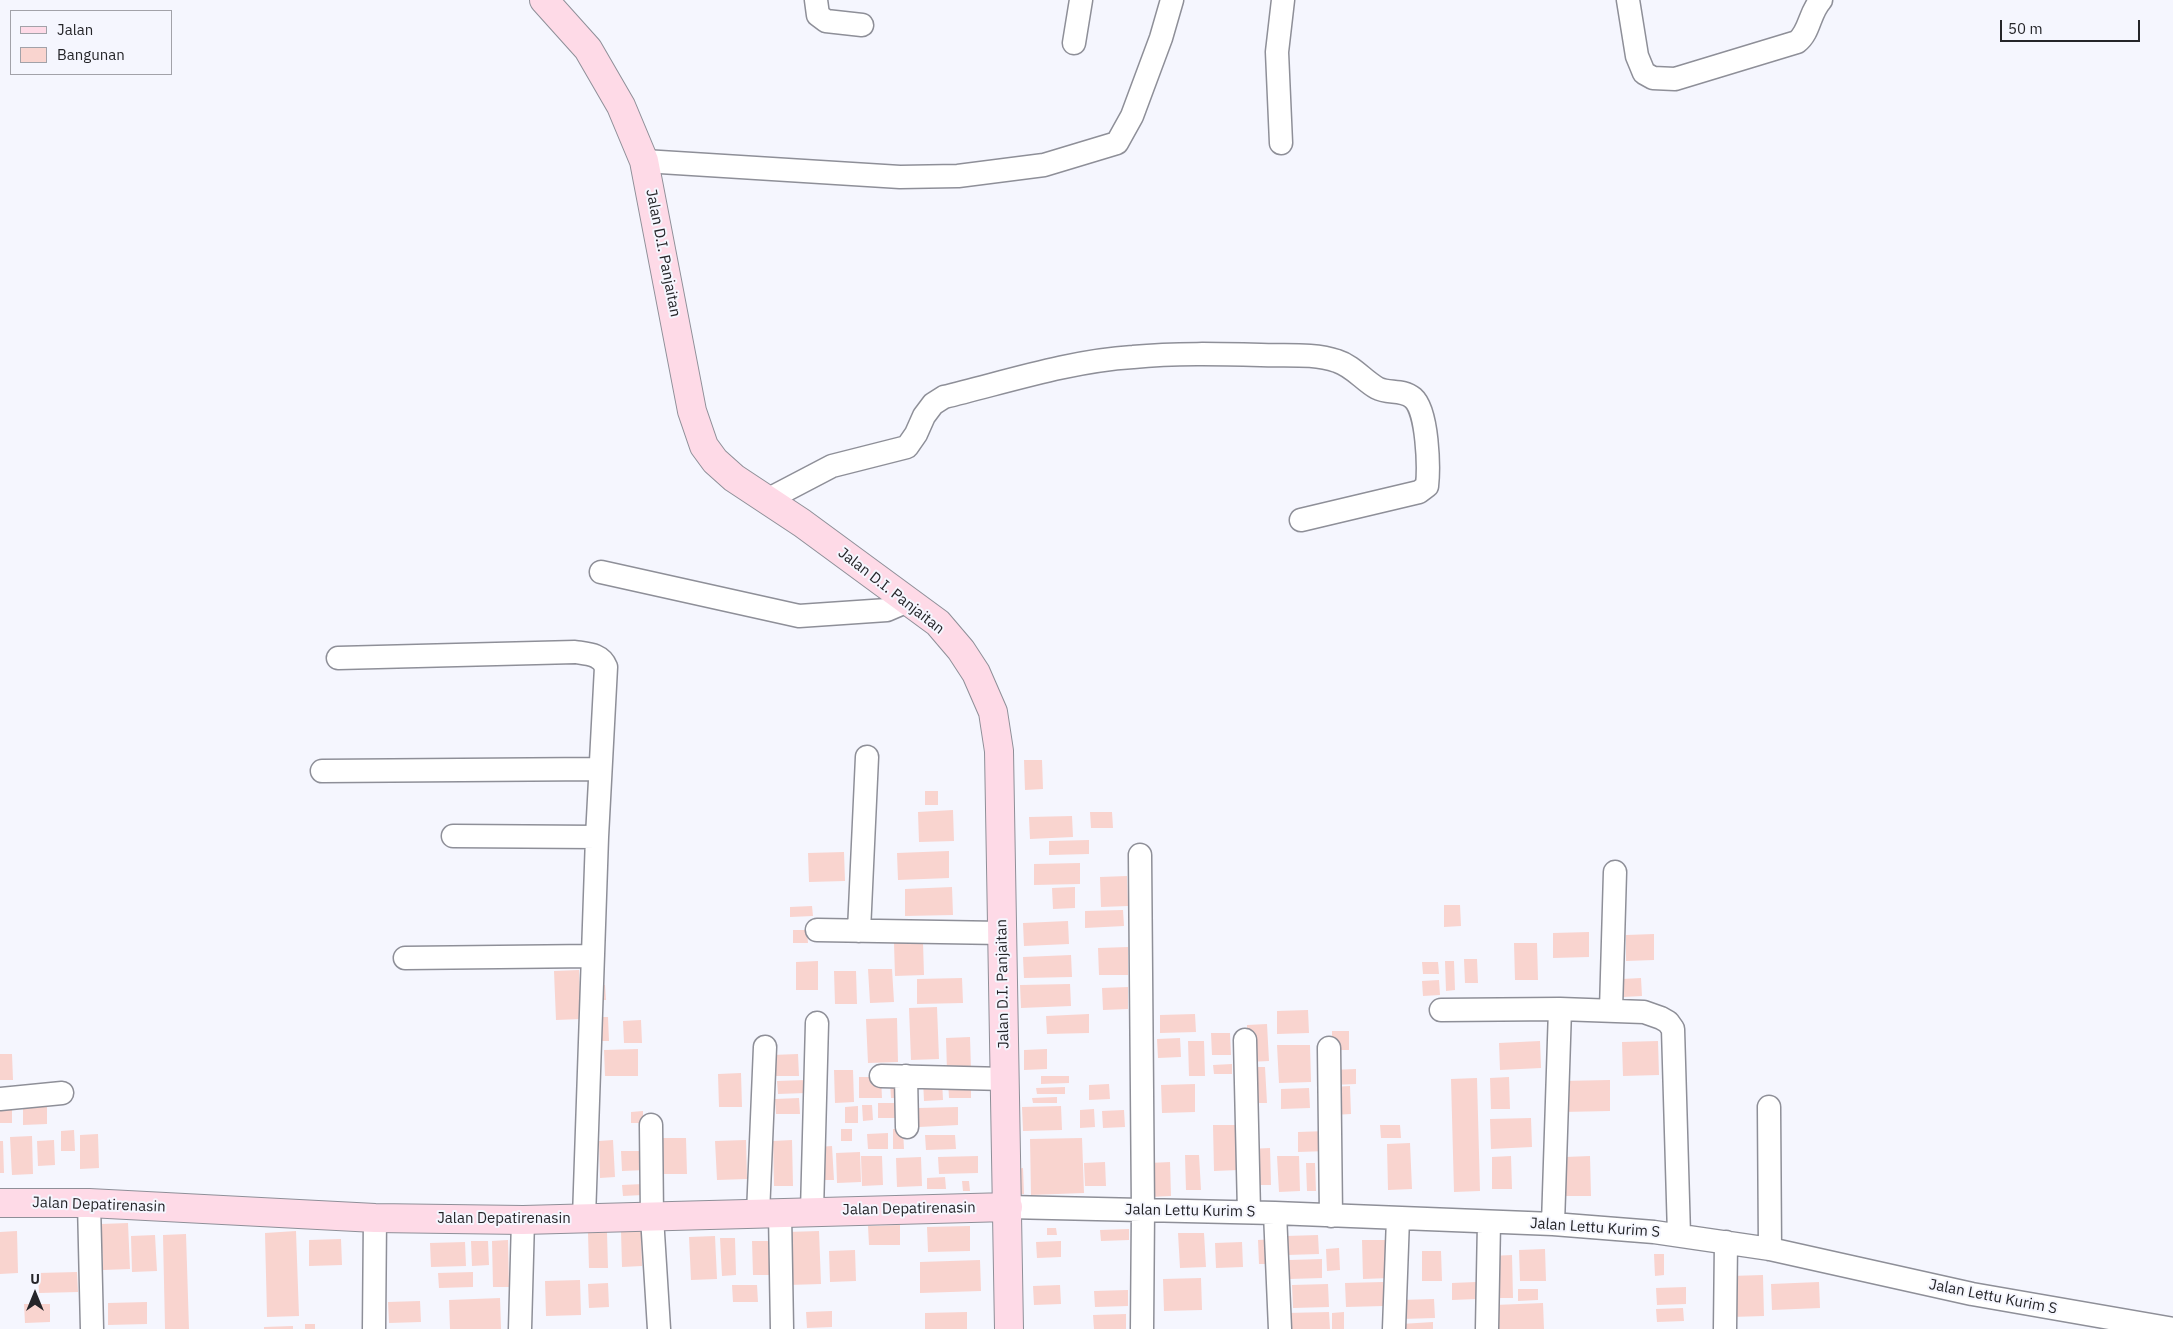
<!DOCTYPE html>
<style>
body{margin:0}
#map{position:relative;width:2173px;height:1329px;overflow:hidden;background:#f5f6fe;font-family:"IBM Plex Sans",sans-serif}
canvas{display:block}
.legend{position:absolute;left:10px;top:10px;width:162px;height:65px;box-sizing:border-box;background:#f5f6fe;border:1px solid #a2a2a9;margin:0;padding:6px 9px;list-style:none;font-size:15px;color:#252529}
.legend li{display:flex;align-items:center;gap:10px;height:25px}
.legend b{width:25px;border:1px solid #a2a2a9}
.north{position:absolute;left:10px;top:1269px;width:50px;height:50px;-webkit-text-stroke:4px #f5f6fe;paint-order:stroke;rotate:0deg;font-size:14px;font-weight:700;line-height:20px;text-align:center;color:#252529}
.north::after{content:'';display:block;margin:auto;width:18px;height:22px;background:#252529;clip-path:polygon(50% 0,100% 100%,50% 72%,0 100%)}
.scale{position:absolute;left:2000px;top:20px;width:140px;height:22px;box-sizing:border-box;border:2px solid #252529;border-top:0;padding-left:6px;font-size:15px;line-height:18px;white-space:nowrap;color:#252529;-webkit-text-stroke:4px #f5f6fe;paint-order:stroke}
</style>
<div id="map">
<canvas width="2173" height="1329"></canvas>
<ul class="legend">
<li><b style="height:6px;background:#fedae7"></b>Jalan</li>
<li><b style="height:14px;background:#f9d4cf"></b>Bangunan</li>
</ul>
<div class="north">U</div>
<div class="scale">50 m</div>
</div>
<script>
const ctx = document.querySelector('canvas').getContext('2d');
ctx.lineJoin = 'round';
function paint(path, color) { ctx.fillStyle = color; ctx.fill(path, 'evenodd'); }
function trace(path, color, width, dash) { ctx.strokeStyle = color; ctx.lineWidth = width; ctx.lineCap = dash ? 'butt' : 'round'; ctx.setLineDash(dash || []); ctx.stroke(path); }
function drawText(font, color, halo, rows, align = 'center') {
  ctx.font = font + ' "IBM Plex Sans",sans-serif'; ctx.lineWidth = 4; ctx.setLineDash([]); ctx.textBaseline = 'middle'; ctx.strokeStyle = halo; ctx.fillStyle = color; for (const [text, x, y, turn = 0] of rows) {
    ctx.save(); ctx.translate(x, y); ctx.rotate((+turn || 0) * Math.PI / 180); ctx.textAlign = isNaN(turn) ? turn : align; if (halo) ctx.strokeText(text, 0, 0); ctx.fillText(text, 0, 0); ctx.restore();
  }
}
paint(new Path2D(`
 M 1024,760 L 1042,760 L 1043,789 L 1025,790 Z
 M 925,791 L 938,791 L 938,805 L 925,805 Z
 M 953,810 L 954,841 L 919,842 L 918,812 Z
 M 1090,812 L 1112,812 L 1113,828 L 1091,828 Z
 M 1072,816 L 1073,837 L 1030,839 L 1029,817 Z
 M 1089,840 L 1089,854 L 1049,855 L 1049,841 Z
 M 949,851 L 949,878 L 898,880 L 897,853 Z
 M 844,852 L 845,881 L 809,882 L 808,853 Z
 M 1080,863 L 1080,884 L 1034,885 L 1034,864 Z
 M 1127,876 L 1128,906 L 1101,907 L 1100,877 Z
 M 952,887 L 953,915 L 905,916 L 905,889 Z
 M 1075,887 L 1075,908 L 1053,909 L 1052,888 Z
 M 1444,905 L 1460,905 L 1461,926 L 1444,927 Z
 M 812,906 L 813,916 L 790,917 L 790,907 Z
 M 1123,910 L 1124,926 L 1085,928 L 1085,911 Z
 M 1068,921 L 1069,944 L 1024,946 L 1023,923 Z
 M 793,930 L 807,930 L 808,943 L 793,943 Z
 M 1589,932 L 1589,957 L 1553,958 L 1553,933 Z
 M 1654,934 L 1654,960 L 1626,961 L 1626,935 Z
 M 923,942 L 924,975 L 895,976 L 894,943 Z
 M 1514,943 L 1537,943 L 1538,980 L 1515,980 Z
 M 1128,947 L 1128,975 L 1099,975 L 1098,948 Z
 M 1071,955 L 1072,977 L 1024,978 L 1023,957 Z
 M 1464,959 L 1477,959 L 1478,983 L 1465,983 Z
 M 818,961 L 818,990 L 796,990 L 796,962 Z
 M 1445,961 L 1454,961 L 1455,990 L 1446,991 Z
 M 1422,962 L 1438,962 L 1439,974 L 1423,974 Z
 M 868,969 L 892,969 L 894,1002 L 870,1003 Z
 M 579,970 L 581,1019 L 556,1020 L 554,971 Z
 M 834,971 L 856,971 L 857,1004 L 835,1004 Z
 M 962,978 L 963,1003 L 917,1004 L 917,979 Z
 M 1641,978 L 1642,996 L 1623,997 L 1622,979 Z
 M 1439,980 L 1440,995 L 1423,996 L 1422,981 Z
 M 1070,984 L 1071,1006 L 1021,1008 L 1020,985 Z
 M 598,985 L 605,985 L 606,1000 L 599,1000 Z
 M 1128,987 L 1128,1009 L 1103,1010 L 1102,988 Z
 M 937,1007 L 939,1059 L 911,1060 L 909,1008 Z
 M 1308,1010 L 1309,1033 L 1277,1034 L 1277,1011 Z
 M 1089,1014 L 1089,1033 L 1047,1034 L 1046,1016 Z
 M 1195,1014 L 1196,1032 L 1160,1033 L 1160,1015 Z
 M 597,1017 L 608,1017 L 609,1041 L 598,1041 Z
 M 897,1018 L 898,1062 L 868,1063 L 866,1019 Z
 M 641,1020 L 642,1043 L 624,1043 L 623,1021 Z
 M 1267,1024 L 1269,1061 L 1248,1062 L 1247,1025 Z
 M 1332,1031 L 1349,1031 L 1349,1050 L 1332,1050 Z
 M 1211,1033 L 1230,1033 L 1231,1055 L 1212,1055 Z
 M 970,1037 L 971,1070 L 947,1071 L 946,1038 Z
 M 1180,1038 L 1181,1057 L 1158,1058 L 1157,1039 Z
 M 1188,1041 L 1204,1041 L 1205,1076 L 1189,1076 Z
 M 1540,1041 L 1541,1068 L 1500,1070 L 1499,1043 Z
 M 1658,1041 L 1659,1075 L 1623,1076 L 1622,1042 Z
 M 1277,1045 L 1310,1045 L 1311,1082 L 1279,1083 Z
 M 638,1049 L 638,1076 L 605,1076 L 604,1050 Z
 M 1047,1049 L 1047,1069 L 1024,1070 L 1024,1050 Z
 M 0,1054 L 12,1054 L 13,1080 L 0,1080 Z
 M 798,1054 L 799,1076 L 772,1076 L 772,1055 Z
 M 1232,1064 L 1232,1074 L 1214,1074 L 1213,1065 Z
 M 1249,1067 L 1265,1067 L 1267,1103 L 1250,1103 Z
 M 1356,1069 L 1356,1084 L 1332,1085 L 1332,1070 Z
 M 834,1070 L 853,1070 L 854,1102 L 835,1103 Z
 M 741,1073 L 742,1107 L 719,1107 L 718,1074 Z
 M 1041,1076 L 1069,1076 L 1069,1083 L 1041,1084 Z
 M 859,1077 L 881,1077 L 882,1098 L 859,1098 Z
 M 1509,1077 L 1510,1109 L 1491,1109 L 1490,1078 Z
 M 1477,1078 L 1480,1191 L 1454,1192 L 1451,1079 Z
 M 806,1080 L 806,1093 L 778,1094 L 777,1081 Z
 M 923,1080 L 942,1080 L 943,1100 L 924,1101 Z
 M 971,1080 L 971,1098 L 949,1098 L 948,1081 Z
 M 1610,1080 L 1610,1111 L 1562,1112 L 1561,1081 Z
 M 890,1081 L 903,1098 L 891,1098 Z
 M 1109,1084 L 1110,1099 L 1089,1100 L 1089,1085 Z
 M 1195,1084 L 1195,1112 L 1162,1113 L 1161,1085 Z
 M 1350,1086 L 1351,1114 L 1333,1115 L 1332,1087 Z
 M 1065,1087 L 1065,1094 L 1037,1094 L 1036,1088 Z
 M 1309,1088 L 1310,1108 L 1281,1109 L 1281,1089 Z
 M 1057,1097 L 1057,1103 L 1033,1103 L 1032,1098 Z
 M 799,1098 L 800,1114 L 776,1114 L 775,1099 Z
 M 47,1100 L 47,1124 L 23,1125 L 23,1101 Z
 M 878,1103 L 896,1103 L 897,1118 L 878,1118 Z
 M 12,1104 L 12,1123 L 0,1123 L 0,1105 Z
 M 862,1105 L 872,1105 L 873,1120 L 863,1121 Z
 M 858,1106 L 858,1123 L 845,1123 L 845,1107 Z
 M 1061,1106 L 1062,1130 L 1023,1131 L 1022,1107 Z
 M 958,1107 L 958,1125 L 919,1127 L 918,1108 Z
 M 1094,1109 L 1095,1127 L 1080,1128 L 1080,1110 Z
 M 1124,1110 L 1125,1127 L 1103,1128 L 1102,1111 Z
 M 643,1111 L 643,1123 L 631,1123 L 631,1112 Z
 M 1531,1118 L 1532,1147 L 1491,1149 L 1490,1119 Z
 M 1213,1125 L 1237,1125 L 1239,1170 L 1214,1171 Z
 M 1380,1125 L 1400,1125 L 1401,1138 L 1381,1138 Z
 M 841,1129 L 852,1129 L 852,1141 L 841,1141 Z
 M 893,1129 L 903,1129 L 904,1149 L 893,1149 Z
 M 74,1130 L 75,1151 L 61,1151 L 61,1131 Z
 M 1327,1131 L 1328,1151 L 1298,1152 L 1298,1132 Z
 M 888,1133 L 888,1149 L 868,1149 L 867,1134 Z
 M 98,1134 L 99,1168 L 80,1169 L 80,1135 Z
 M 925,1135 L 955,1135 L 956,1149 L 926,1150 Z
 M 32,1136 L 33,1174 L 12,1175 L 10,1137 Z
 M 658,1138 L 686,1138 L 687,1174 L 659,1174 Z
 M 1082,1138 L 1084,1193 L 1031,1195 L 1030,1139 Z
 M 54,1140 L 55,1165 L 38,1166 L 37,1141 Z
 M 613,1140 L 615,1177 L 600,1178 L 599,1141 Z
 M 746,1140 L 747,1179 L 717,1180 L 715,1141 Z
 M 792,1140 L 793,1186 L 774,1186 L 773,1141 Z
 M 0,1141 L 3,1141 L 4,1173 L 0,1173 Z
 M 1410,1143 L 1412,1189 L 1388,1190 L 1387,1144 Z
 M 832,1146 L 834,1180 L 820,1180 L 818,1147 Z
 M 1270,1148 L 1271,1185 L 1251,1185 L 1249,1149 Z
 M 621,1151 L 646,1151 L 646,1170 L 622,1171 Z
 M 860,1152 L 861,1182 L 837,1183 L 836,1153 Z
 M 1185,1155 L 1199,1155 L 1201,1190 L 1186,1190 Z
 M 861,1156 L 882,1156 L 883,1185 L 862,1186 Z
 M 978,1156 L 978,1173 L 939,1174 L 938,1157 Z
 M 1277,1156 L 1299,1156 L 1300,1191 L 1279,1192 Z
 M 1511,1156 L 1512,1189 L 1492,1189 L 1492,1157 Z
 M 1590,1156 L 1591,1196 L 1566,1196 L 1565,1157 Z
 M 921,1157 L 922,1186 L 897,1187 L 896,1158 Z
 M 1105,1162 L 1106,1186 L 1085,1186 L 1084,1163 Z
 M 1170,1162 L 1171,1196 L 1150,1197 L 1149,1163 Z
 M 1306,1163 L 1315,1163 L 1316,1191 L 1307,1191 Z
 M 1023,1168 L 1024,1194 L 1016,1195 L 1015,1169 Z
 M 945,1177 L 946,1189 L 927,1189 L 927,1178 Z
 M 962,1181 L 969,1181 L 970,1191 L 963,1191 Z
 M 643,1184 L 643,1195 L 623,1196 L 622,1185 Z
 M 128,1223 L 130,1269 L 103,1270 L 101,1224 Z
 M 900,1225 L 900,1245 L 869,1245 L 868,1226 Z
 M 970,1226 L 970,1251 L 928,1252 L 927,1227 Z
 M 1047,1228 L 1056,1228 L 1057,1235 L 1047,1235 Z
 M 1129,1229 L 1129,1240 L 1101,1241 L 1100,1230 Z
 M 17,1231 L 18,1273 L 0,1274 L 0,1232 Z
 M 296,1231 L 299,1316 L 267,1317 L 265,1233 Z
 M 621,1231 L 641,1231 L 642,1266 L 622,1267 Z
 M 819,1231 L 821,1284 L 788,1285 L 787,1232 Z
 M 607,1232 L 608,1268 L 589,1268 L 588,1233 Z
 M 1178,1233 L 1204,1233 L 1206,1267 L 1180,1268 Z
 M 186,1234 L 189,1329 L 165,1329 L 163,1235 Z
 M 155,1235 L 157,1271 L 132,1272 L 131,1236 Z
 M 1318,1235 L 1319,1254 L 1287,1255 L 1286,1236 Z
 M 715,1236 L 717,1279 L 691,1280 L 689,1237 Z
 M 720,1238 L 735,1238 L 736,1275 L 722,1276 Z
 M 341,1239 L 342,1265 L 309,1266 L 309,1240 Z
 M 1274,1239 L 1275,1264 L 1259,1264 L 1258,1240 Z
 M 508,1240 L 509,1287 L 493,1287 L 492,1241 Z
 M 1362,1240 L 1388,1240 L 1390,1278 L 1363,1279 Z
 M 471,1241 L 488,1241 L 489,1265 L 472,1266 Z
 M 752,1241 L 772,1241 L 774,1275 L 753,1275 Z
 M 1061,1241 L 1061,1257 L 1037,1258 L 1036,1242 Z
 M 465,1242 L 466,1266 L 431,1267 L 430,1243 Z
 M 1242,1242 L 1243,1267 L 1216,1268 L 1215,1243 Z
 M 1339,1248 L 1340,1270 L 1327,1271 L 1326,1249 Z
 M 1545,1249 L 1546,1281 L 1520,1281 L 1519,1250 Z
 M 855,1250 L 856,1281 L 830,1282 L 829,1251 Z
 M 1422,1251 L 1441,1251 L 1442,1281 L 1422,1281 Z
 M 1654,1254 L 1664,1254 L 1664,1275 L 1655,1276 Z
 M 1512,1255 L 1513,1298 L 1492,1298 L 1491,1256 Z
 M 1322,1259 L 1322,1278 L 1289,1279 L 1289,1260 Z
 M 980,1260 L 981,1291 L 920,1293 L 920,1262 Z
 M 77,1272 L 78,1292 L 39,1293 L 38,1273 Z
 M 473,1272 L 473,1287 L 439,1288 L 438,1273 Z
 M 1763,1275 L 1764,1316 L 1731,1317 L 1730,1276 Z
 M 1201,1278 L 1202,1310 L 1164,1311 L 1163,1279 Z
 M 580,1280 L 581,1315 L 546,1316 L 545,1281 Z
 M 1383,1282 L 1384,1306 L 1346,1307 L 1345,1283 Z
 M 1476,1282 L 1477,1299 L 1452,1300 L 1452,1283 Z
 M 1819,1282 L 1820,1308 L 1772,1310 L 1771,1284 Z
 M 608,1283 L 609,1307 L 589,1308 L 588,1284 Z
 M 1328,1284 L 1329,1307 L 1293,1308 L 1292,1285 Z
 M 732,1285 L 757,1285 L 758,1302 L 733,1302 Z
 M 1060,1285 L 1061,1304 L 1034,1305 L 1033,1286 Z
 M 1686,1287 L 1686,1304 L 1657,1305 L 1656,1288 Z
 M 1518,1289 L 1538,1289 L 1538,1300 L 1518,1301 Z
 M 1128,1290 L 1128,1306 L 1095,1307 L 1094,1291 Z
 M 500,1298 L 501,1329 L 450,1329 L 449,1300 Z
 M 1434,1299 L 1435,1318 L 1401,1319 L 1400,1300 Z
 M 420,1301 L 421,1322 L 389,1323 L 388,1302 Z
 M 147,1302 L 147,1324 L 108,1325 L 108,1303 Z
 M 1543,1303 L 1544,1329 L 1496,1329 L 1495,1305 Z
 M 24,1304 L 50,1304 L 50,1322 L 25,1323 Z
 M 1683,1308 L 1684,1321 L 1657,1322 L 1656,1309 Z
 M 832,1311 L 832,1327 L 807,1328 L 806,1312 Z
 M 967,1312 L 967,1329 L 925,1329 L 925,1313 Z
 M 1329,1312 L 1330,1329 L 1287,1329 L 1286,1313 Z
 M 1344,1312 L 1344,1329 L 1332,1329 L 1332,1313 Z
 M 1126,1314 L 1126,1329 L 1094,1329 L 1093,1315 Z
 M 1433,1322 L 1433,1329 L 1401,1329 L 1401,1324 Z
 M 305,1324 L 315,1324 L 315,1329 L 305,1329 Z
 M 293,1326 L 293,1329 L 264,1329 L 264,1327 Z`), '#f9d4cf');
const street = new Path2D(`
 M 816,0 L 818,15 L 826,21 L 862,25
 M 1628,0 L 1637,56 L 1644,73 L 1653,78 L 1675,79 L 1797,42 C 1810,32 1809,13 1821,0
 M 1074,43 L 1081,0
 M 1281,143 L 1277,52 L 1283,0
 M 644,161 L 900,177 L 958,176 L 1044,165 L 1117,143 L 1132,116 L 1161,38 L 1172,0
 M 767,500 L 832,466 L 907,447 L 916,434 L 924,416 L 933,404 L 944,397 C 1006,382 1069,361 1133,357 C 1175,353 1219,354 1261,355 C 1286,356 1314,353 1337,361 C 1353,366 1363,380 1377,388 C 1388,394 1402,389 1413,398 C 1428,411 1429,468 1427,486 L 1419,492 L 1301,520
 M 601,572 L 799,616 L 887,610 L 908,601
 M 338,658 L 575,652 C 588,654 601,654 606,667 L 597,837 L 584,1218
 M 322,771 L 600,769
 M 453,836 L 597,837
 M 1140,855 L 1143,1210 L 1142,1329
 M 817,930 L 1002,933
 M 859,931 L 867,757
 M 405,958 L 593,956
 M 1441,1010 L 1560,1009 L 1644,1012 L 1661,1018 L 1668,1022 L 1673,1029 L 1679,1235
 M 1611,1010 L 1615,872
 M 1245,1040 L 1249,1212
 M 1329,1048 L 1331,1216
 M 881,1076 L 1005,1079
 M 906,1076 L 907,1127
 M 0,1099 L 62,1093
 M 1769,1107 L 1770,1249
 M 651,1125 L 652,1217 L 659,1329
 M 89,1203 L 92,1329
 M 1008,1207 L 1275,1213 L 1553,1224 L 1654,1232 L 1770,1249 L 1972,1294 L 2173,1329
 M 812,1211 L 817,1023
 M 780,1213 L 782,1329
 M 1275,1213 L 1280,1329
 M 758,1214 L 765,1047
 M 1553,1224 L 1560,1009
 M 374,1329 L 375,1218
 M 520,1329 L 523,1220
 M 1394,1329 L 1398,1218
 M 1487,1329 L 1489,1222
 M 1725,1329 L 1726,1242`);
const secondary = new Path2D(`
 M 544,0 L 588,49 L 621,106 L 644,161 L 692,411 L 704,446 L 715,461 L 734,478 L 802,523 L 938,623 L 961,650 L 976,673 L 993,712 L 999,751 L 1009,1329
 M 0,1203 L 89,1203 L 375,1218 L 523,1220 L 1008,1207`);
trace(street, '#8e8f98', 25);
trace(secondary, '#8e8f98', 30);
trace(street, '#fff', 22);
trace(secondary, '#fedae7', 28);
drawText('15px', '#252529', '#f5f6fe', [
 ["Jalan D.I. Panjaitan",663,253,79],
 ["Jalan D.I. Panjaitan",891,591,38],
 ["Jalan D.I. Panjaitan",1003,984,-91],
 ["Jalan Depatirenasin",99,1205,2],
 ["Jalan Depatirenasin",909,1209,-1],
 ["Jalan Lettu Kurim S",1190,1211,1],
 ["Jalan Depatirenasin",504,1219],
 ["Jalan Lettu Kurim S",1595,1228,4],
 ["Jalan Lettu Kurim S",1993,1297,11]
]);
</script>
